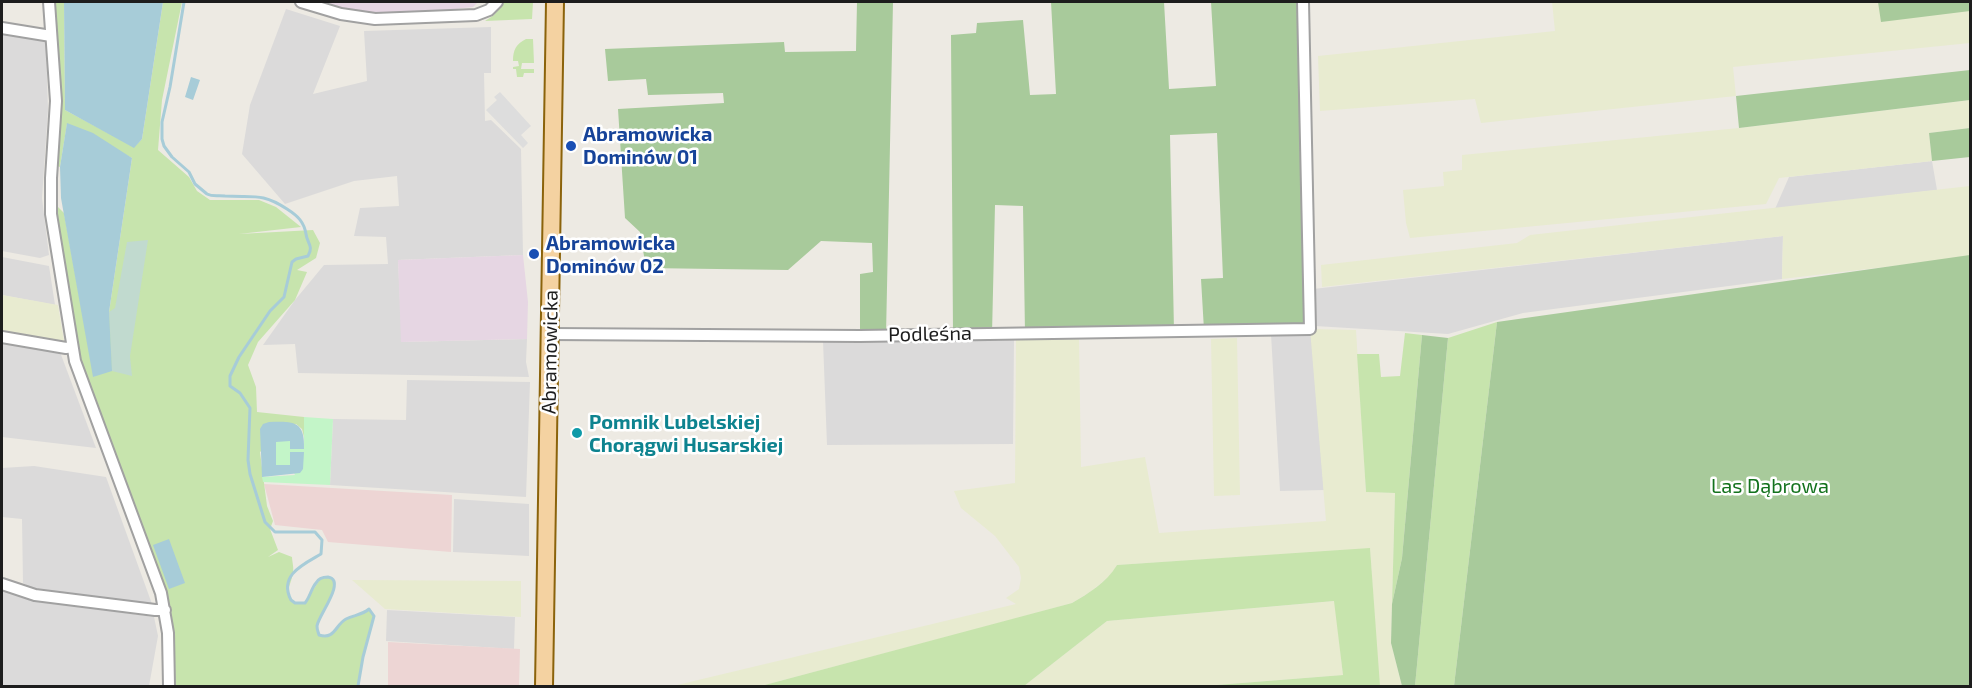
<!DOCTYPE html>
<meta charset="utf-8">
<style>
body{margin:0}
#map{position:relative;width:1972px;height:688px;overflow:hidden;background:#edeae3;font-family:"Exo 2",sans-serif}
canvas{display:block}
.frame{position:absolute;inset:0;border:3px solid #1d1d1d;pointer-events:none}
</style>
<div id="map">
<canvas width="1972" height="688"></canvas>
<div class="frame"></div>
</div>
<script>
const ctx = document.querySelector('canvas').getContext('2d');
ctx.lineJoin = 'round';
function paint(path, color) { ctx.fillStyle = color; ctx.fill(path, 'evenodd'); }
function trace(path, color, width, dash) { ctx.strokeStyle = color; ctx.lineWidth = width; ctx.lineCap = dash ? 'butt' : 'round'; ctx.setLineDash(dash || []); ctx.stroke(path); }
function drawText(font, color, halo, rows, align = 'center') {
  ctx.font = font + ' "Exo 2",sans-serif'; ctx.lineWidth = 5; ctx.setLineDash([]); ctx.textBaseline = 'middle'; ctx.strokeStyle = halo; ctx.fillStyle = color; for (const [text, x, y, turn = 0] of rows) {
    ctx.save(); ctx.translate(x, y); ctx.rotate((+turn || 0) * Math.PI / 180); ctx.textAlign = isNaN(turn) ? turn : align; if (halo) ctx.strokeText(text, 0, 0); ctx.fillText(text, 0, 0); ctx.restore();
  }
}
paint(new Path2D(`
 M 286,9 L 340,26 L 313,94 L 367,81 L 364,31 L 491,27 L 491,73 L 484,73 L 485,121 L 491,120 L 521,149 L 523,255 L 398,260 L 402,342 L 527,339 L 526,362 L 529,377 L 298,373 L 295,344 L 263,345 L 295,300 L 324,265 L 388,264 L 386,237 L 354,236 L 360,208 L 399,206 L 397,176 L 354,181 L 285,204 L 242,154 L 250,105 Z
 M 2,33 L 46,41 L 48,110 L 42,198 L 49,255 L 40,258 L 2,251 Z
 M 1932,161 L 1937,190 L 1775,209 L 1789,177 Z
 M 1783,236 L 1782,279 L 1523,313 L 1448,334 L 1315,326 L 1313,289 Z
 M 2,257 L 49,266 L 55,305 L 2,295 Z
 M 1311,332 L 1324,490 L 1280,491 L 1271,334 Z
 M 1014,340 L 1013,444 L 827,445 L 823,341 Z
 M 2,341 L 60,352 L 96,448 L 2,437 Z
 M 407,380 L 530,382 L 526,497 L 330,485 L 333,419 L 406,420 Z
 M 34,466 L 106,477 L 152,604 L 37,591 L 23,583 L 22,519 L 2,517 L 2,468 Z
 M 454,499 L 529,504 L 529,556 L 453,552 Z
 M 2,589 L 15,591 L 20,597 L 34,600 L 154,617 L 158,636 L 149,686 L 2,686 Z
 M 387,610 L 515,617 L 514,649 L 386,641 Z`), '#dbdada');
paint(new Path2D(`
 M 264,484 L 452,495 L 451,552 L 328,542 L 322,530 L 275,525 Z
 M 388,642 L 520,649 L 519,686 L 388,686 Z`), '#edd5d4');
paint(new Path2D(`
 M 330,2 L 478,2 L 473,7 L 436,11 L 376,13 L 350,10 L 330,4 Z
 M 523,255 L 528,302 L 527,339 L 401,342 L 398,260 Z`), '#e6d6e3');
paint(new Path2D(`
 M 1552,2 L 1970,2 L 1970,43 L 1733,67 L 1736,96 L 1481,123 L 1475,99 L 1320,111 L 1318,56 L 1555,31 Z
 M 1970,100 L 1970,128 L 1929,133 L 1932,161 L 1779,178 L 1766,204 L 1410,238 L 1406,223 L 1403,190 L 1444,186 L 1443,172 L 1462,170 L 1462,155 L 1739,128 Z
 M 1970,186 L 1970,257 L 1782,279 L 1783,236 L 1322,287 L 1321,265 L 1517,243 L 1530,235 Z
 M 2,295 L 58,305 L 64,341 L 54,343 L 2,334 Z
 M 1310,329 L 1356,330 L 1366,492 L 1395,493 L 1391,643 L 1402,686 L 1344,686 L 1379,686 L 1370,549 L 1117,565 L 1110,576 L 1090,592 L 1072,603 L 1003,622 L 761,686 L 673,686 L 1016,604 L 1006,598 L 1019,589 L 1021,578 L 1019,567 L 995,536 L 961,508 L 954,491 L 1015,483 L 1016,339 L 1079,338 L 1081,467 L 1145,457 L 1159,533 L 1326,521 Z
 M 1237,338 L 1240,495 L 1214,496 L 1211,339 Z
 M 352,580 L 521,581 L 521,617 L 385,609 Z
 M 1335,601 L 1343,675 L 1204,686 L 1024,686 L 1107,621 Z`), '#e8ebd0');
paint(new Path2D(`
 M 54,2 L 64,2 L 65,110 L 134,147 L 142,139 L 163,2 L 182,2 L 162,100 L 158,150 L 189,177 L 197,191 L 210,200 L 259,200 L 276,207 L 301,227 L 239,234 L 313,230 L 320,243 L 316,258 L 297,270 L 307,272 L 295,300 L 258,342 L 248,365 L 256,387 L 257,412 L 304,417 L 304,437 L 302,429 L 296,424 L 260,452 L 267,506 L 273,521 L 270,529 L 278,550 L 268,557 L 279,552 L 292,557 C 292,561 294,567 293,572 C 292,584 282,594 295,603 L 305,603 L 320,579 C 354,570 319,615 317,625 C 317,629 318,631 319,635 C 335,640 335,625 346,619 C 354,615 362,615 369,609 L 374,616 L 373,621 L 366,644 L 358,686 L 173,686 L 172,626 L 169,607 L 162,581 L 81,367 L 56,205 L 64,213 L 94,377 L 109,312 L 132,158 L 67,124 L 60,167 L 55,165 L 61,106 Z
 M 504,2 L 533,2 L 532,19 L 485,21 L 494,15 Z
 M 526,39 L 533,39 L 534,63 L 522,63 L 521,69 L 534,69 L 534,73 L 524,73 L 523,77 L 517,77 L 516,69 L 513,69 L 513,67 L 519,66 L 518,61 L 513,61 C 513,50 516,44 526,39 Z
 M 1497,322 L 1454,686 L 1415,686 L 1448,338 Z
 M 1405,333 L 1422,335 L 1402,558 L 1392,604 L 1395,493 L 1366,492 L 1357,354 L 1379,354 L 1381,377 L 1400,376 Z
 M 1370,548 L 1380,686 L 1204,686 L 1343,675 L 1334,601 L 1107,621 L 1024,686 L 761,686 L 1072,603 C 1089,593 1106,583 1117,565 Z`), '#c7e4ad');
paint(new Path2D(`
 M 857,2 L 893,2 L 886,335 L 860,336 L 860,274 L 873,272 L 872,243 L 821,241 L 788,270 L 646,268 L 640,232 L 625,218 L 618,109 L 724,103 L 723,93 L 648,95 L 646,79 L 608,81 L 605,49 L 784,42 L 785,52 L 856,51 Z
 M 1051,2 L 1164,2 L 1169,89 L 1216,86 L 1211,2 L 1303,2 L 1310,329 L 1204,330 L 1201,279 L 1223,278 L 1217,133 L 1170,135 L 1174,331 L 1025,333 L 1023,206 L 995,205 L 992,334 L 953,334 L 951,35 L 976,33 L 977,23 L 1023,20 L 1030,95 L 1056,94 Z
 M 1878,2 L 1970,2 L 1970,11 L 1881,22 Z
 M 1970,70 L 1970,100 L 1739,128 L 1736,96 Z
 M 1970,128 L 1970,157 L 1932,161 L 1929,133 Z
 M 1970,255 L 1970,686 L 1454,686 L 1497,322 Z
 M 1422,335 L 1448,338 L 1415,686 L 1402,686 L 1391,643 L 1392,604 L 1402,558 Z`), '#a8ca9b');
paint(new Path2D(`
 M 148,240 L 130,356 L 132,376 L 112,371 L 109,312 L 115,308 L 127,242 Z`), '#c1dacf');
paint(new Path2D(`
 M 304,417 L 333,419 L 330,485 L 263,482 L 262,477 L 295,475 L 290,465 L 276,465 L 276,441 L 291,441 L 304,449 Z`), '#c3f5c8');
paint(new Path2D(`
 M 500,92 L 531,126 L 521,135 L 528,143 L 523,148 L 486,110 L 497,100 L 494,97 Z`), '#ddd');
paint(new Path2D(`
 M 64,2 L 163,2 L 142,139 L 134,148 L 65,110 Z
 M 191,77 L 200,80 L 193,100 L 185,97 Z
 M 67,123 L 93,133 L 132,158 L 109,312 L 112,371 L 93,377 L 61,198 L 60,167 Z
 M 269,422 C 294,421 305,421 304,449 L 290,449 L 290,441 L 276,442 L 276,465 L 290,465 L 290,452 L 304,452 L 303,469 L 300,473 L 262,477 L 260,429 L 263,424 Z
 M 169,539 L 185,583 L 169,589 L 153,545 Z`), '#a7ccd8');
trace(new Path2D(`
 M 184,2 L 170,87 L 162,122 L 162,139 L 164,146 L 172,157 L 189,172 L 195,184 L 207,194 C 213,197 218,195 225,196 C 253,198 261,192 287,209 C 298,216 304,222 306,234 C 307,243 314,246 308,256 L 296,259 L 292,262 L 284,297 L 270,311 L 239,357 L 230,376 L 230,386 L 240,393 L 250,408 L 248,460 L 250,474 L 265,522 L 275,532 L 315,532 L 322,540 L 321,554 C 304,564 278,575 291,600 L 295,603 L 305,603 C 310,597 311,589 316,583 C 318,579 323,577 328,577 C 347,580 318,616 317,626 C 317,630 318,631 319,635 C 335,640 335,625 346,619 C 354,615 362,615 369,609 L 374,616 L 363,657 L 358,686`), '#a7ccd8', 3);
const minor = new Path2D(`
 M 49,2 L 56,101 L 51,178 L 51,214 L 75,361 L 161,593 L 168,633 L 169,686
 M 301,2 L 341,14 L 375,19 L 476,15 L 489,10 L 497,2
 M 2,28 L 51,36
 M 550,334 L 860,336 L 1310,329 L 1303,2
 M 2,337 L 66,348 L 72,347
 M 2,584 L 35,595 L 155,610 L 165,610`);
const primary = new Path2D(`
 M 544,686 L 555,2`);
trace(minor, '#a1a1a1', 14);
trace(primary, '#8b630b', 20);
trace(minor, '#fff', 10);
trace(primary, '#f4d2a1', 16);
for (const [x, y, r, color] of [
 [571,146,6,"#1a4fb4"],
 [534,254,6,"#1a4fb4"],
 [577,433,6,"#0f9aa8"]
]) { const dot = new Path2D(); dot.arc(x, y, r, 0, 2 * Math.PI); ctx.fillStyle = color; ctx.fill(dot); trace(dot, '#fff', 2); }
drawText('bold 20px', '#164399', '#fff', [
 ["Abramowicka",583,134],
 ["Dominów 01",583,157],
 ["Abramowicka",546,243],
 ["Dominów 02",546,266]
], 'left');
drawText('20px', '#1d1d1d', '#fff', [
 ["Podleśna",930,334,-1],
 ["Abramowicka",550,352,-89]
]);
drawText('bold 20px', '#0d838f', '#fff', [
 ["Pomnik Lubelskiej",589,422],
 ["Chorągwi Husarskiej",589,445]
], 'left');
drawText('20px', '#13721d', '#fff', [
 ["Las Dąbrowa",1770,486]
]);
</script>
